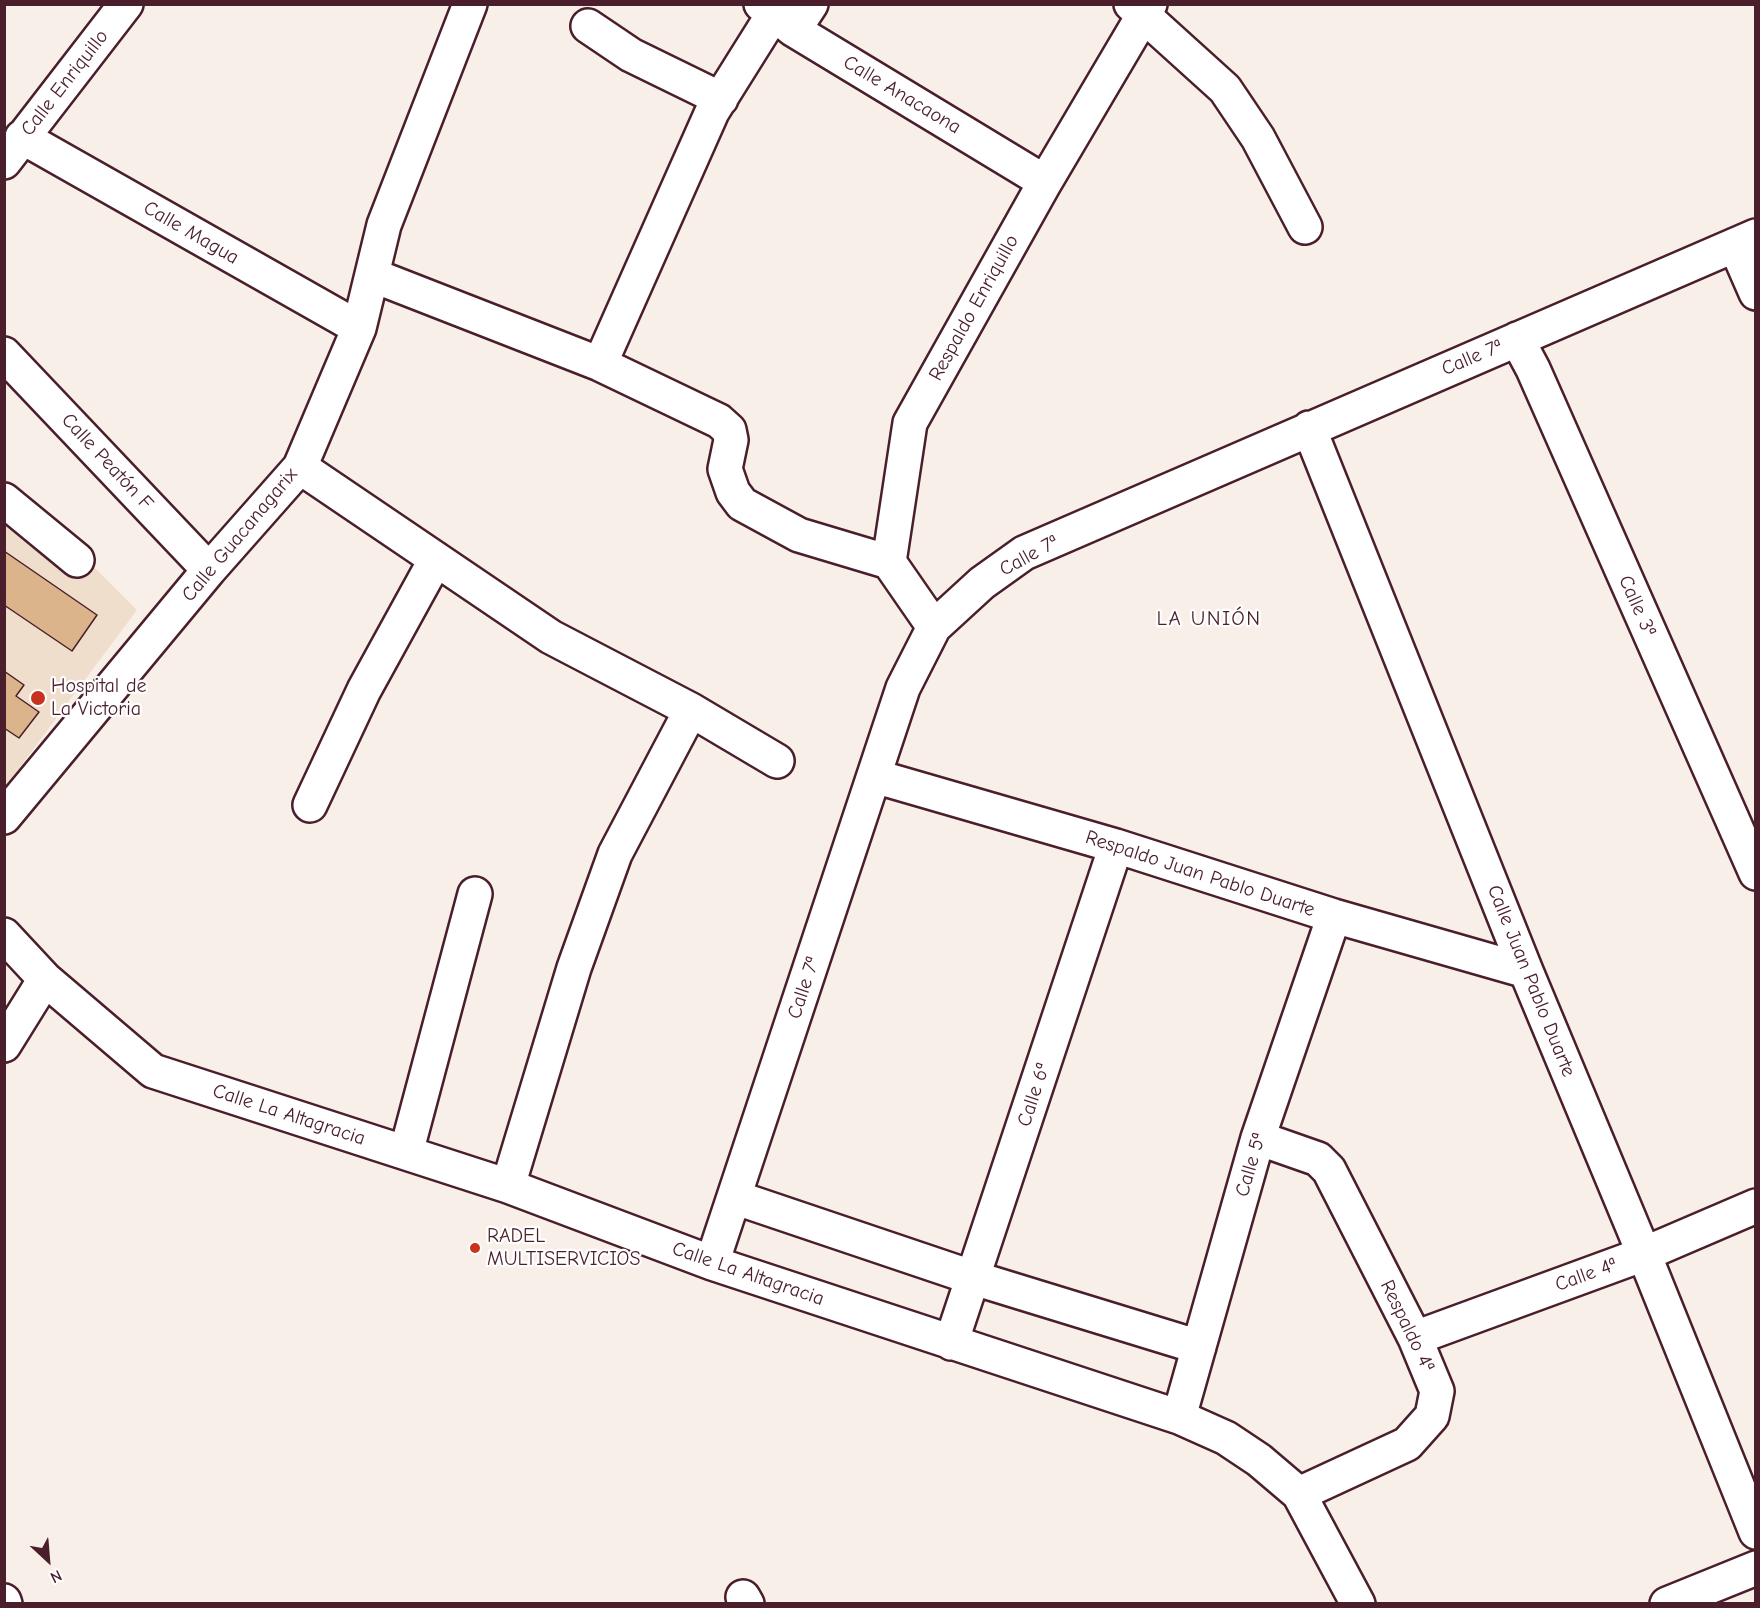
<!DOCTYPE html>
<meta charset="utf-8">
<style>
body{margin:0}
#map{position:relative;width:1760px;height:1608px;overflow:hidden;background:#f8f0e8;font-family:"Comic Neue",sans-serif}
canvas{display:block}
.frame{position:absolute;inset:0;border:6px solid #4a1f2b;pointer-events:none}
.north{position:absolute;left:18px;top:1530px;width:60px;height:60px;-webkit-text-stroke:4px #fff;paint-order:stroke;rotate:154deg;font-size:16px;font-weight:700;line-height:24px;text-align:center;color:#4a1f2b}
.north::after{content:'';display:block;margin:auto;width:21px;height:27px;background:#4a1f2b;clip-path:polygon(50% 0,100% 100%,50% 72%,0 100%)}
</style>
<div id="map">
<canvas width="1760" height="1608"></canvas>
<div class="frame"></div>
<div class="north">N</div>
</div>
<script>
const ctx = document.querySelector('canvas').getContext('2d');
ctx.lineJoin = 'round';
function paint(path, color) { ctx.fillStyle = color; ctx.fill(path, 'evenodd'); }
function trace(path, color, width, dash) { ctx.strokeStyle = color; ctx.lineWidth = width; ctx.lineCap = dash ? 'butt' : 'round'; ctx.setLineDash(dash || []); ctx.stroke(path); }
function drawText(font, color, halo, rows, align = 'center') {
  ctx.font = font + ' "Comic Neue",sans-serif'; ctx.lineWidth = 4.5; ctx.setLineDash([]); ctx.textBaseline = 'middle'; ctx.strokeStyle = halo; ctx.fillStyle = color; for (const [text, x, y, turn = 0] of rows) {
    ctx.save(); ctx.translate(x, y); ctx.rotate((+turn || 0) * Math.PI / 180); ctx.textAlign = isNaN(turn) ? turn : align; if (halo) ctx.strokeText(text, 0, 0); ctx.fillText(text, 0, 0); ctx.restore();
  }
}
paint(new Path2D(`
 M 4,477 L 137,610 L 5,787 L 4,787 Z`), '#efdecc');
const building = new Path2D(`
 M 4,551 L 97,615 L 72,651 L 4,605 Z
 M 4,671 L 24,685 L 16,696 L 39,712 L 19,738 L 4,728 Z`);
paint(building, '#dbb48c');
trace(building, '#4a1f2b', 1.5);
const minor = new Path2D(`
 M 761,4 L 794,30 L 1045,182
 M 1131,4 L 1225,89 L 1258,138 L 1305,227
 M 588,26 L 631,55 L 721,99
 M 794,30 L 811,4
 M 22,137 L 359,328
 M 4,162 L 126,4
 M 1735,245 L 1756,293
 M 372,275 L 600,364 L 719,421 L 729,430 L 731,440 L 725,469 L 733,492 L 742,504 L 799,535 L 889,562
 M 1517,339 L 1533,369 L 1756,873
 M 4,354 L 209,570
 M 600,364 L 712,112 L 774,13
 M 1309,428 L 1526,971 L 1644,1254 L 1756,1532
 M 300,467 L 551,637 L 691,710 L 777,761
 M 4,500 L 77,560
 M 934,627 L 889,562 L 910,423 L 1045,182 L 1150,4
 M 874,776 L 1116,846 L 1334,916 L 1526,971
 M 310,805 L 364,690 L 436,559
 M 4,817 L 209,570 L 300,467 L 359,328 L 384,225 L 470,4
 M 4,935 L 45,979 L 153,1071 L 508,1186 L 712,1263 L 1179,1417 L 1226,1438 L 1259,1460 L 1299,1494 L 1358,1604
 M 4,1045 L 45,979
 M 1258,1138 L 1318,1159 L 1329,1170 L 1415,1338 L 1437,1391 L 1432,1416 L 1407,1444 L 1299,1494
 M 406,1153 L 475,894
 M 508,1186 L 574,968 L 615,854 L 691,710
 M 734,1197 L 974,1278 L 1199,1347
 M 712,1263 L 903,688 L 934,627 L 982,583 L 1024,553 L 1756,236
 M 1415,1338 L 1644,1254 L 1756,1206
 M 951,1343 L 1116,846
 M 1179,1417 L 1258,1138 L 1334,916
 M 743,1597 L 747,1604
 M 4,1601 L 5,1604
 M 1667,1604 L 1756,1568`);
trace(minor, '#4a1f2b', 38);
trace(minor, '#fff', 33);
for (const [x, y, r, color] of [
 [38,698,8,"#c8321e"],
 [475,1248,6,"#c8321e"]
]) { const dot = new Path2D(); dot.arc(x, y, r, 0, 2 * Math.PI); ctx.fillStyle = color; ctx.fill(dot); trace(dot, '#fff', 2); }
drawText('20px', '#4a1f2b', '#fff', [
 ["Calle Enriquillo",65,83,-52],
 ["Calle Anacaona",902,95,31],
 ["Calle Magua",191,233,30],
 ["Respaldo Enriquillo",974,308,-61],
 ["Calle 7ª",1472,358,-23],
 ["Calle Peatón F",107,462,47],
 ["Calle Guacanagarix",240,535,-50],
 ["Calle 7ª",1029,556,-29],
 ["Calle 3ª",1637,606,66],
 ["Respaldo Juan Pablo Duarte",1200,874,18],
 ["Calle Juan Pablo Duarte",1531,981,68],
 ["Calle 7ª",804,988,-72],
 ["Calle 6ª",1034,1095,-72],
 ["Calle La Altagracia",289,1115,18],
 ["Calle 5ª",1251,1165,-74],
 ["Calle La Altagracia",748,1274,19],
 ["Calle 4ª",1586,1275,-20],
 ["Respaldo 4ª",1407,1326,64]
]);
drawText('20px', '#4a1f2b', '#fff', [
 ["Hospital de",51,686],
 ["La Victoria",51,709],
 ["RADEL",487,1236],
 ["MULTISERVICIOS",487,1259]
], 'left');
ctx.letterSpacing = '1.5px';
drawText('21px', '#4a1f2b', '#fff', [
 ["LA UNIÓN",1209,619]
]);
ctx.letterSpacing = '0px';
</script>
